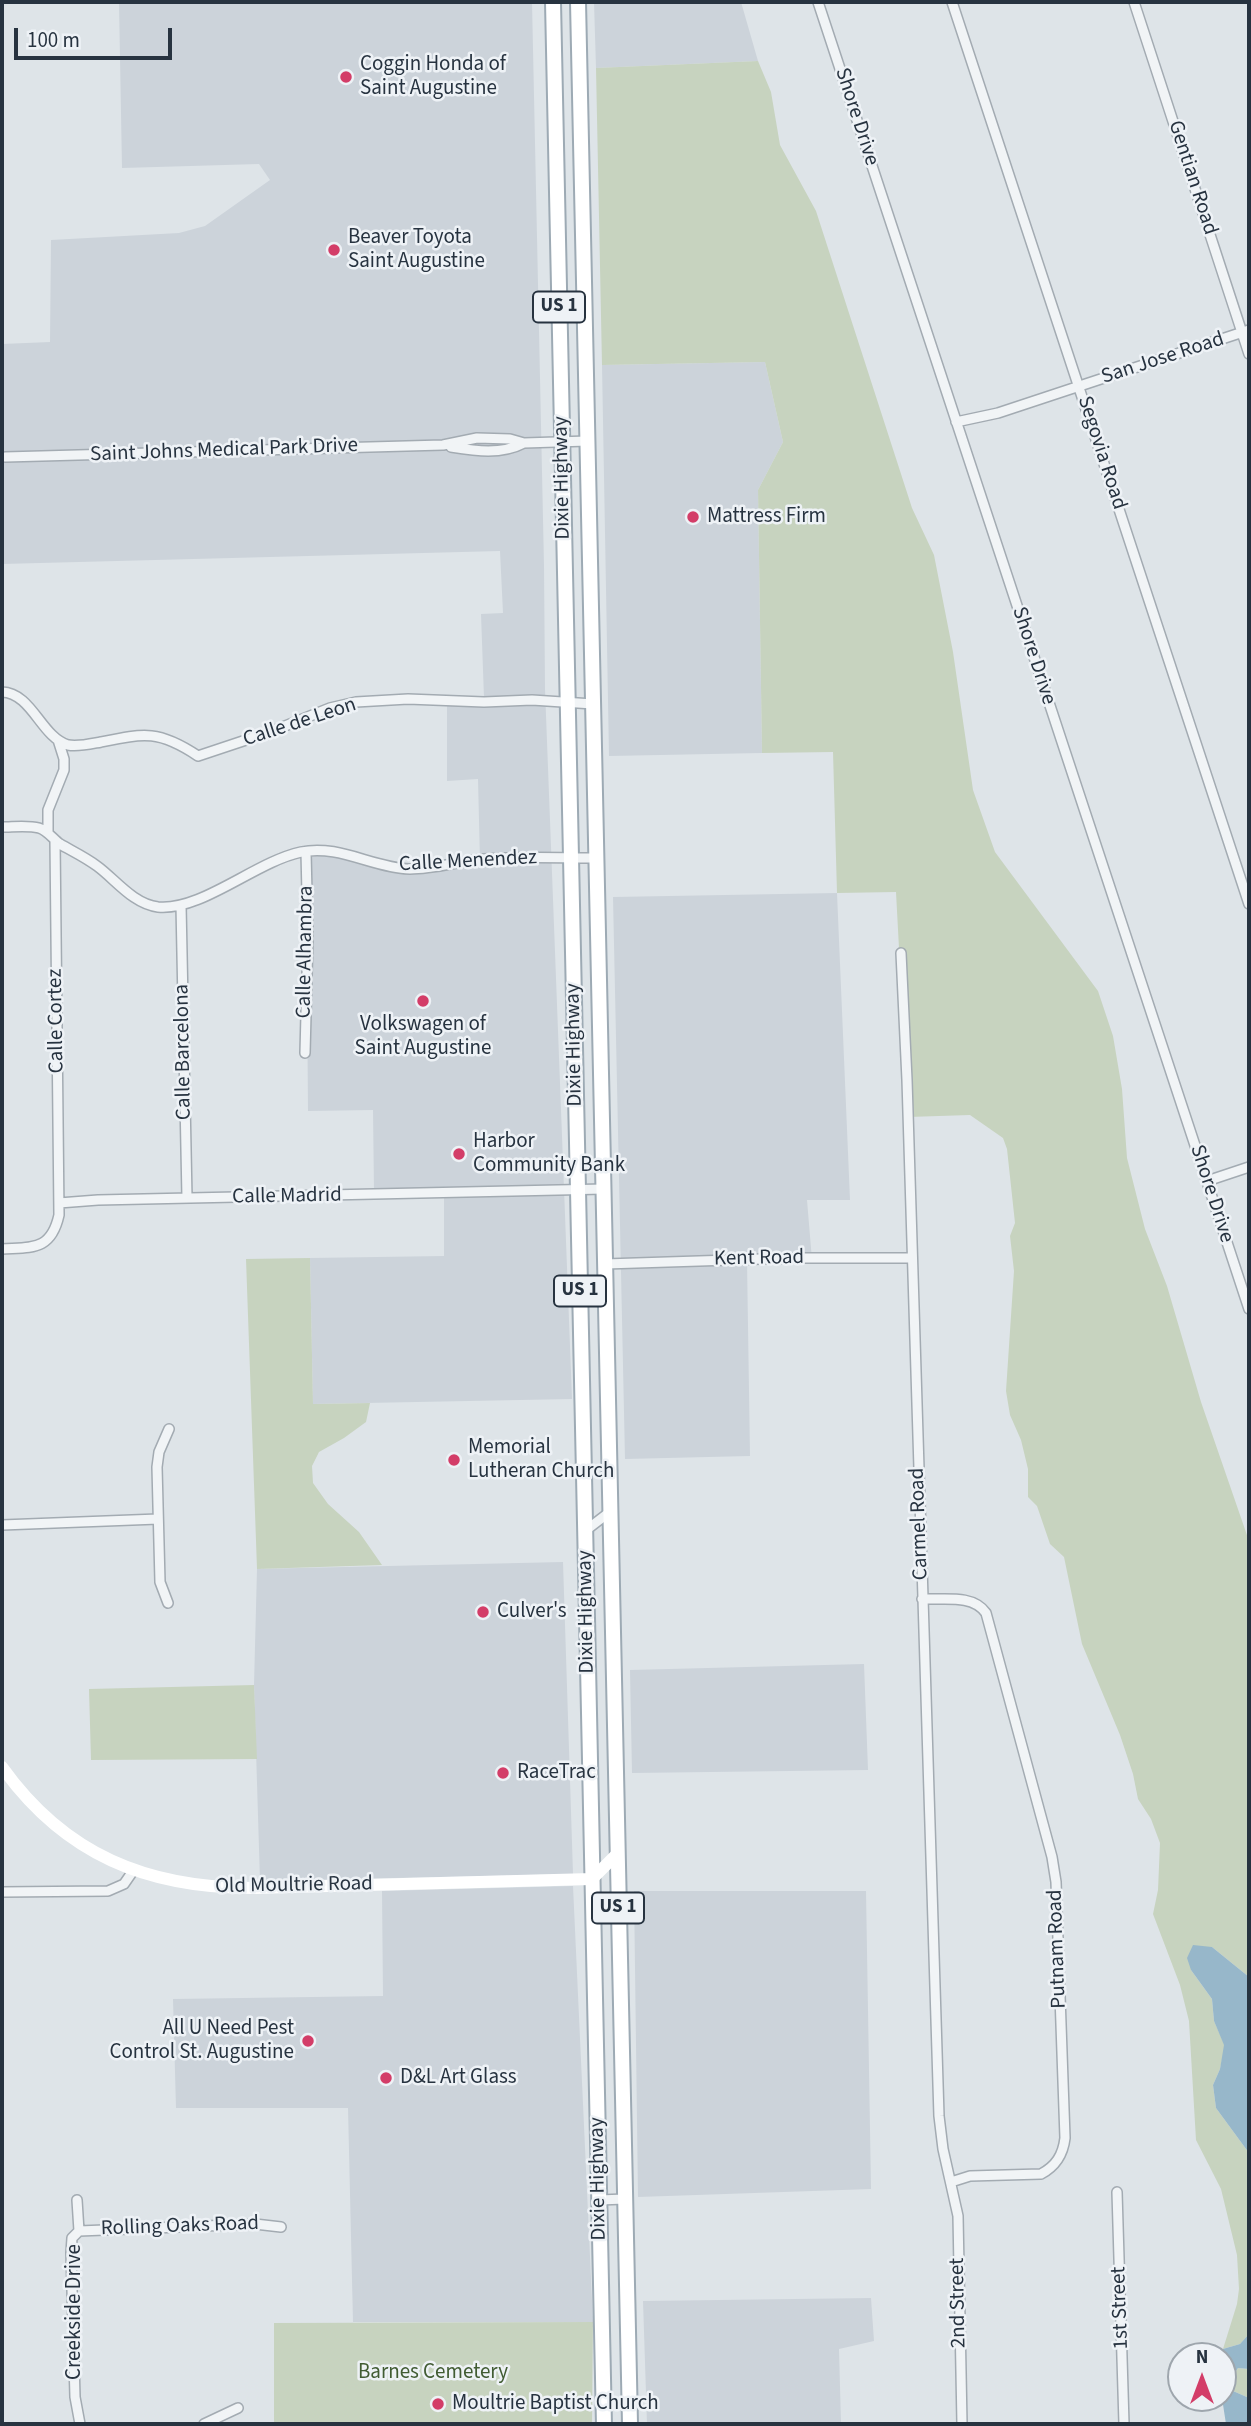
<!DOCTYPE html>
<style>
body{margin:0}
#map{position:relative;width:1251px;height:2426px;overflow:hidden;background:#dee4e8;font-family:"Source Sans 3",sans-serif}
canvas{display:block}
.frame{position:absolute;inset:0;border:4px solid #273340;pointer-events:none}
.north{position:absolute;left:1167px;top:2342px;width:70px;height:70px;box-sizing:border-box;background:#eef2f6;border:2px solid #9ea6ad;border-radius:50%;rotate:0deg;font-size:19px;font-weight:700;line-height:28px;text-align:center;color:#273340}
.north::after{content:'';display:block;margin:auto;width:24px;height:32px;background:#d33d68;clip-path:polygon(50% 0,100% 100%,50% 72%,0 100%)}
.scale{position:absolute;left:14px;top:28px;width:158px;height:32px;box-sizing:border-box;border:4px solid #273340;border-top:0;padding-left:9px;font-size:21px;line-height:24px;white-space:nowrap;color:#273340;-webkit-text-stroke:5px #eef2f6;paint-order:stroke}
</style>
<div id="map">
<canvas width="1251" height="2426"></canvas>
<div class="frame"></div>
<div class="north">N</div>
<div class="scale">100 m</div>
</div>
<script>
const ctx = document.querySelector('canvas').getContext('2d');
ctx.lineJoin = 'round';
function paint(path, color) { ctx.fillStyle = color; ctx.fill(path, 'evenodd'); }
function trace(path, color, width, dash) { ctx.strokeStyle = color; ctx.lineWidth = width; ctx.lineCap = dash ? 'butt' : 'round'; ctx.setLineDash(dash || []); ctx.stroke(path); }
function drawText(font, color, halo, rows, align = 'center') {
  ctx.font = font + ' "Source Sans 3",sans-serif'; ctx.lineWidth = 5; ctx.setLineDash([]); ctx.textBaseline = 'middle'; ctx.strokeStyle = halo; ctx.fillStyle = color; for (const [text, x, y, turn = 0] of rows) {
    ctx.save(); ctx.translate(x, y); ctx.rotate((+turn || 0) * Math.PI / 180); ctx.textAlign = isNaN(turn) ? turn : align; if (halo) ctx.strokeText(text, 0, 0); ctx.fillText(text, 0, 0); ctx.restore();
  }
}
paint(new Path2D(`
 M 119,2 L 532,2 L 544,566 L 545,689 L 572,1399 L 313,1404 L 310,1258 L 444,1256 L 444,1192 L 374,1191 L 373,1110 L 308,1111 L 306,856 L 357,856 L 412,871 L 480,861 L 478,779 L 447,781 L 447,700 L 484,698 L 481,614 L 503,613 L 500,551 L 2,564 L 2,344 L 50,342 L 51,240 L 179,233 L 205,226 L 270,180 L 259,164 L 122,168 Z
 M 594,2 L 741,2 L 758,61 L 596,68 Z
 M 765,362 L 783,442 L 758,490 L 762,753 L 609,756 L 602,365 Z
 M 837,893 L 850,1200 L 807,1200 L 812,1260 L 747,1261 L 750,1456 L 625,1459 L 613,897 Z
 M 563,1562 L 573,1874 L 260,1881 L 254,1685 L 257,1569 Z
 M 864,1664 L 868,1770 L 632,1773 L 630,1670 Z
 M 573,1886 L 593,2322 L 353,2322 L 348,2108 L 176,2108 L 173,1999 L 383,1996 L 382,1891 Z
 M 634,1891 L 866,1891 L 871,2189 L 638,2197 Z
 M 871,2298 L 874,2341 L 839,2349 L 841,2424 L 647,2424 L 643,2301 Z`), '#ccd3da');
paint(new Path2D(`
 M 758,61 L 771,92 L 780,145 L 816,211 L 912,508 L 934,555 L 953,652 L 973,790 L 995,852 L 1098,991 L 1113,1036 L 1122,1089 L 1127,1158 L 1145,1229 L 1167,1286 L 1201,1402 L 1249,1541 L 1249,1977 L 1212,1947 L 1191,1970 L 1212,1999 L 1214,2021 L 1225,2046 L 1220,2069 L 1213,2085 L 1216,2108 L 1249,2153 L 1249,2334 L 1240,2344 L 1223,2349 L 1237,2304 L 1239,2289 L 1237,2255 L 1221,2189 L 1196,2140 L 1189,2021 L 1180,1985 L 1153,1914 L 1158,1890 L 1160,1843 L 1151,1819 L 1138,1799 L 1133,1774 L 1120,1735 L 1082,1644 L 1064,1557 L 1050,1544 L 1037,1506 L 1028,1497 L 1028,1469 L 1021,1440 L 1010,1415 L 1006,1391 L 1014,1271 L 1010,1236 L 1015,1223 L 1007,1149 L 1003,1138 L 970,1115 L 908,1117 L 896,892 L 837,893 L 833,752 L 762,753 L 758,490 L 783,442 L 765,362 L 602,365 L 596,68 Z
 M 310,1258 L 313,1404 L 370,1403 L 366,1422 L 344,1438 L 319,1452 L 312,1466 L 313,1483 L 328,1504 L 359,1532 L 382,1565 L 257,1569 L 246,1259 Z
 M 254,1685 L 257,1759 L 91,1760 L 89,1689 Z
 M 593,2322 L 592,2424 L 274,2424 L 274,2323 Z
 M 1238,2368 L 1249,2369 L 1249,2398 L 1233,2391 L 1231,2378 Z`), '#c7d3bf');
paint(new Path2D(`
 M 1193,1945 L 1212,1947 L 1249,1977 L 1249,2153 L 1216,2108 L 1213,2085 L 1220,2069 L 1224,2045 L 1214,2021 L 1212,1999 L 1191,1970 L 1187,1958 Z
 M 1249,2334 L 1249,2369 L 1238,2368 L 1231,2378 L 1233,2391 L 1249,2398 L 1249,2422 L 1226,2424 L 1222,2398 L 1223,2356 L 1221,2356 L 1223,2349 L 1240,2344 Z`), '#97b7ca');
const minor = new Path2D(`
 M 818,2 L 1249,1309
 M 952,2 L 1249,904
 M 1134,2 L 1249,354
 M 956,422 L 998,413 L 1249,330
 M 451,447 C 476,451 501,455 524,443
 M 5,457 L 443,445 L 477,438 L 510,439 L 524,443 L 588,441
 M 2,692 C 32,693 41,737 68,745 C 78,747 90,744 101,742 C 145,733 159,730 198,756 L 270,732 L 330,708 L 356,702 L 408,699 L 484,702 L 532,700 L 593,704
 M 2,827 C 13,827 28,825 39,828 C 47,830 53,839 60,844 C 72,851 85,857 97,866 C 115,879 133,904 158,907 C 202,911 255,862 301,852 C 339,844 373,868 410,869 C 435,869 460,861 484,859 C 521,856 559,858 596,858
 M 48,833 L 48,810 L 64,770 L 64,759 L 58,740
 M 181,905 L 187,1198
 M 901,953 L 907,1080 L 939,2116 L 943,2149 L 958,2216 L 962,2424
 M 305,1053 L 308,936 L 306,852
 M 1207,1181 L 1249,1167
 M 59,1203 L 98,1200 L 604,1189
 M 2,1249 C 32,1247 51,1251 59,1215 L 55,840
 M 605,1264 L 793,1258 L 912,1258
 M 2,1525 L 158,1519
 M 585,1531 L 611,1511
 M 922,1599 C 944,1600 973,1594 986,1613 L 1052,1857 L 1056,1882 L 1065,2138 C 1063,2155 1056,2166 1041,2174 L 970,2176 L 951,2182
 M 168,1603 L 160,1582 L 157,1467 L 159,1452 L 169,1429
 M 2,1892 L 108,1891 L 124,1884 L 133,1871
 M 1117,2192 L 1124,2424
 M 77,2200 L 79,2231 L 72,2238 L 71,2253 L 75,2397 L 80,2424
 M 599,2200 L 625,2199
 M 79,2231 L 255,2224 L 281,2227
 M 204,2424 L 238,2408`);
const primary = new Path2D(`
 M 553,2 L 604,2424
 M 578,2 L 630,2424`);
trace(minor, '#a3abb2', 12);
trace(primary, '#9daab4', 18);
trace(minor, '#f1f4f6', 9);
trace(new Path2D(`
 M 2,1767 C 65,1855 147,1888 253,1888 L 592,1879 L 617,1854`), '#fff', 12);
trace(primary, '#fff', 14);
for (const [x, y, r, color] of [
 [346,77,7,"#d33d68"],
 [334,250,7,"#d33d68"],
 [693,517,7,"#d33d68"],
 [423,1001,7,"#d33d68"],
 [459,1154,7,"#d33d68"],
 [454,1460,7,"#d33d68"],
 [483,1612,7,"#d33d68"],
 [503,1773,7,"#d33d68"],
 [308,2041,7,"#d33d68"],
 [386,2078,7,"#d33d68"],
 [438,2404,7,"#d33d68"]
]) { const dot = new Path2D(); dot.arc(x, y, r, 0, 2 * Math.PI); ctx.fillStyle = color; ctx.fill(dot); trace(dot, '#eef2f6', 2.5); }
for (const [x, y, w] of [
 [559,307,52],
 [580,1291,52],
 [618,1908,52]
]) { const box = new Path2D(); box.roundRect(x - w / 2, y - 15.5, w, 31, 5); ctx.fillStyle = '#eef2f6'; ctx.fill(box); trace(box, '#273340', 2); }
drawText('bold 19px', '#273340', null, [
 ["US 1",559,307],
 ["US 1",580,1291],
 ["US 1",618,1908]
]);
drawText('21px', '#273340', '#eef2f6', [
 ["Coggin Honda of",360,65],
 ["Saint Augustine",360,89],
 ["Beaver Toyota",348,238],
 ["Saint Augustine",348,262],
 ["Mattress Firm",707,517],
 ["Volkswagen of",423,1025,"center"],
 ["Saint Augustine",423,1049,"center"],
 ["Harbor",473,1142],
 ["Community Bank",473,1166],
 ["Memorial",468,1448],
 ["Lutheran Church",468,1472],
 ["Culver's",497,1612],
 ["RaceTrac",517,1773],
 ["All U Need Pest",294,2029,"right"],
 ["Control St. Augustine",294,2053,"right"],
 ["D&L Art Glass",400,2078],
 ["Moultrie Baptist Church",452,2404]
], 'left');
drawText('21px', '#273340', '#eef2f6', [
 ["Shore Drive",856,117,72],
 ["Gentian Road",1192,178,72],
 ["San Jose Road",1163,359,-18],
 ["Saint Johns Medical Park Drive",224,451,-2],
 ["Segovia Road",1101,453,72],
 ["Dixie Highway",563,478,-91],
 ["Shore Drive",1033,656,72],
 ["Calle de Leon",300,723,-18],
 ["Calle Menendez",468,862,-3],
 ["Calle Alhambra",306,952,-89],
 ["Calle Cortez",57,1021,-91],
 ["Dixie Highway",575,1045,-91],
 ["Calle Barcelona",184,1052,-91],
 ["Shore Drive",1211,1194,72],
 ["Calle Madrid",287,1197,-1],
 ["Kent Road",759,1259,-1],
 ["Carmel Road",920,1524,-92],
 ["Dixie Highway",587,1612,-91],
 ["Old Moultrie Road",294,1886,-1],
 ["Putnam Road",1058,1949,-92],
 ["Dixie Highway",599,2179,-91],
 ["Rolling Oaks Road",180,2227,-2],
 ["2nd Street",959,2303,-91],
 ["1st Street",1121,2308,-92],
 ["Creekside Drive",75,2312,-90]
]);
drawText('21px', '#415c33', '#eef2f6', [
 ["Barnes Cemetery",433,2373]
]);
</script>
